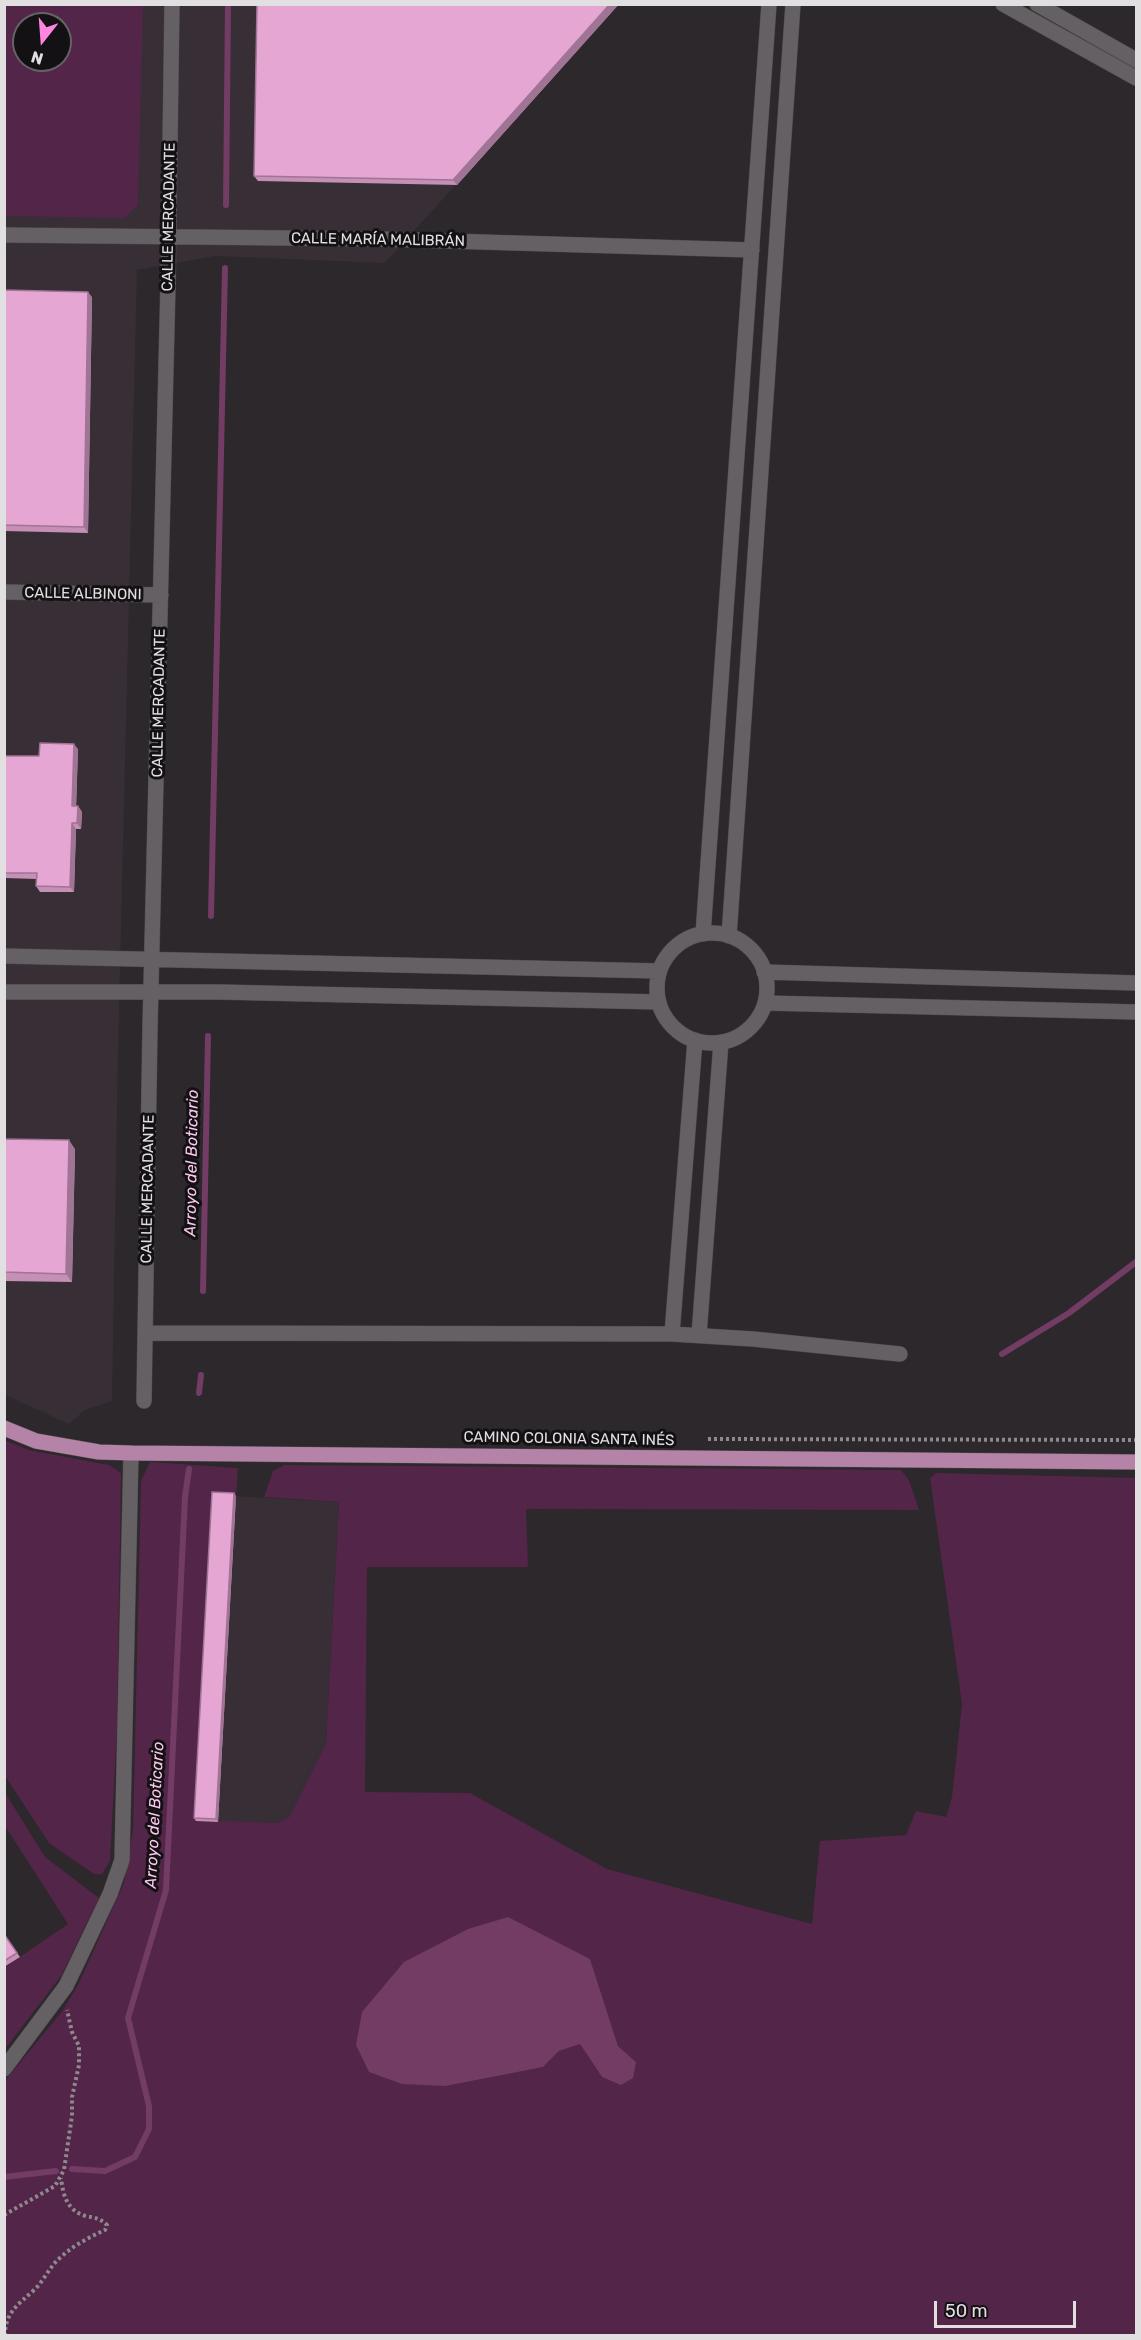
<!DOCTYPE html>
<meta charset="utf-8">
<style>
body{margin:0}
#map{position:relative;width:1141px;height:2340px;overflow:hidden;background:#2c282b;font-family:Rubik,sans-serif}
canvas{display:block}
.frame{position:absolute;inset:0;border:6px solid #e2dfe1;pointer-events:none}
.north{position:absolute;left:12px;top:12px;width:60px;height:60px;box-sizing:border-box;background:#131113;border:2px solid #666365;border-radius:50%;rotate:197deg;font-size:16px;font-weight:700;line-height:24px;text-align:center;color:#e2dfe1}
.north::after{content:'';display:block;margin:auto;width:21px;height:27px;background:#fd86e1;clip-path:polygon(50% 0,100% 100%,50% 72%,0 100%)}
.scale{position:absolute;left:934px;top:2301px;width:142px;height:27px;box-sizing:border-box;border:3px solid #e2dfe1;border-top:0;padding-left:8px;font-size:18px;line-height:21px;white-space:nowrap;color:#e2dfe1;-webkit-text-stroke:4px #131113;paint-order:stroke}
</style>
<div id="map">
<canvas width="1141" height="2340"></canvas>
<div class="frame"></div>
<div class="north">N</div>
<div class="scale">50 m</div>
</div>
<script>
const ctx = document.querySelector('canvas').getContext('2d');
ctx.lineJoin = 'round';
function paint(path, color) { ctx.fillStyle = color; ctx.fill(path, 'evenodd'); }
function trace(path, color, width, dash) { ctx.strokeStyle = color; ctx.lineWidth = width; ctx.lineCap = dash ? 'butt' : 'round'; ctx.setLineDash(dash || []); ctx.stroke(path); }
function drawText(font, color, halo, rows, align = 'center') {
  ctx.font = font + ' Rubik,sans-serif'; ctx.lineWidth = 6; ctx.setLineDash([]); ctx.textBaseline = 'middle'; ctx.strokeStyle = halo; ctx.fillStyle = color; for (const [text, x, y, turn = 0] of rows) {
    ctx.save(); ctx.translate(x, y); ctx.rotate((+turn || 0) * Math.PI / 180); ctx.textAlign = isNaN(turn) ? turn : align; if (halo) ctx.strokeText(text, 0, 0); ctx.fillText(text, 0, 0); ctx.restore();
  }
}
paint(new Path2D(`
 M 5,5 L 619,5 L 385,263 L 215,256 L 137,270 L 118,1051 L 112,1401 L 85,1410 L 69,1424 L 5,1395 ZM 24,24 L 60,24 L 60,60 L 24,60 Z
 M 214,1495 L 339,1502 L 326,1743 L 289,1817 L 278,1823 L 196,1821 Z`), '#382e35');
paint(new Path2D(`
 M 5,4 L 143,5 L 138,205 L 124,218 L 5,216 ZM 24,24 L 60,24 L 60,60 L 24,60 Z
 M 4,1440 L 29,1450 L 109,1465 L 121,1473 L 117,1728 L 110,1861 L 102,1874 L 94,1874 L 49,1843 L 5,1776 Z
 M 150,1462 L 238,1468 L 236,1496 L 215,1495 L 196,1820 L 278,1823 L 289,1817 L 326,1743 L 339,1502 L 264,1497 L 273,1471 L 284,1465 L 901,1470 L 909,1480 L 919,1510 L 526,1509 L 528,1567 L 367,1567 L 365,1792 L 470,1793 L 607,1869 L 812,1924 L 820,1841 L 906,1835 L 916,1811 L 946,1817 L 952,1797 L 962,1704 L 930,1478 L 936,1473 L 1136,1478 L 1136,2335 L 5,2335 L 4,2082 L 63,2010 L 78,1985 L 124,1883 L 133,1830 L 141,1481 ZM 590,1959 L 618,2046 L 636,2062 L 602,2077 L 580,2044 L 559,2051 L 543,2067 L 523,2070 Z
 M 4,1791 L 45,1857 L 99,1898 L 61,1976 L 5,2049 L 5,1967 L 68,1924 L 5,1826 Z`), '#532548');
paint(new Path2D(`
 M 508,1917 L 590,1959 L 618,2046 L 636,2062 L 633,2078 L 621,2085 L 602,2077 L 580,2044 L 559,2051 L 543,2067 L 445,2086 L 402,2084 L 369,2072 L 356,2045 L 362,2012 L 404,1962 L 468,1929 Z`), '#723c65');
trace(new Path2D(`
 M 226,205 L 228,4
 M 211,916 L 225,268
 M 203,1291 L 208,1036
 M 1002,1354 L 1069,1313 L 1136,1262
 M 199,1393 L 201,1375
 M 72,2169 L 105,2171 L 135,2157 L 149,2129 L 149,2106 L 128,2018 L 166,1890 L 185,1497 L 189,1469
 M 4,2177 L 56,2171`), '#723c65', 6);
const minor = new Path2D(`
 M 1003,4 L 1136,78
 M 1037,4 L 1136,60
 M 4,235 L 380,239 L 752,250
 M 4,592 L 161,595
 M657 988a55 55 0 1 1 110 0a55 55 0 1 1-110 0Z
 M 703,934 L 769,4
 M 729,936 L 793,4
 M 4,956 L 659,971
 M 764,972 L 1136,983
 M 4,992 L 219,992 L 659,1002
 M 765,1003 L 1136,1012
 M 146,1333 L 672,1334 L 753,1339 L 900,1354
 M 672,1334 L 695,1040
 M 699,1335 L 721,1042
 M 144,1401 L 150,1027 L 168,284 L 172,4
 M 4,2069 L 66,1986 L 110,1894 L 122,1860 L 131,1453`);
const major = new Path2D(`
 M 4,1428 L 36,1441 L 99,1452 L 131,1453 L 1136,1462`);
trace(minor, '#4a4749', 16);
trace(major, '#4a4749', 16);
trace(new Path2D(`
 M 708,1439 L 1136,1440
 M 4,2215 L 55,2186 L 64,2170 L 72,2116 L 72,2097 L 79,2065 L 79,2046 L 72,2032 L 67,2010
 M 5,2336 C 5,2312 18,2305 34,2290 C 42,2283 47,2272 54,2264 C 67,2249 87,2238 105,2230 L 107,2225 C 100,2218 95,2218 86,2216 C 67,2211 63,2195 61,2178`), '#8d898c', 4, [3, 3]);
trace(minor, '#656063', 15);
trace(major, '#b583a8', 15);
paint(new Path2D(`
 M 619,4 L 457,185 L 258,181 L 254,176 Z
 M 4,290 L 92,297 L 88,533 L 4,531 Z
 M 78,749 L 76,806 L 78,806 L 82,812 L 81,829 L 76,829 L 74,892 L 40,892 L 36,886 L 37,879 L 4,878 L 4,756 L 39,756 Z
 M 4,1139 L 75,1149 L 72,1282 L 4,1281 Z
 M 236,1496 L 218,1822 L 196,1821 L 194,1818 Z
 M 4,1934 L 20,1957 L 4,1967 Z`), '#c58fb6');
paint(new Path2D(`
 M 610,4 L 619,4 L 457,185 L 453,180 Z
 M 88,292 L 92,297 L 88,533 L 84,527 Z
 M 74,744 L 78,749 L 76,812 L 72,806 Z
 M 78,806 L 82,812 L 81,829 L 77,823 Z
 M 72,823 L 76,829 L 74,892 L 70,887 Z
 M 69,1140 L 75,1149 L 72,1282 L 66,1274 Z
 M 234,1493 L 236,1496 L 218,1822 L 216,1819 Z`), '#a07494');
const building = new Path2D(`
 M 257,4 L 610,4 L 453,180 L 254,176 Z
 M 4,290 L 88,292 L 84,527 L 4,525 Z
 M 40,743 L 74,744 L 72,806 L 78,806 L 77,823 L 72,823 L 70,887 L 36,886 L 37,873 L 4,873 L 4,756 L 39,756 Z
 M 4,1139 L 69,1140 L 66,1274 L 4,1272 Z
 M 212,1492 L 234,1493 L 216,1819 L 194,1818 Z
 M 4,1934 L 17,1953 L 4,1961 Z`);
paint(building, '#e5a6d4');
trace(building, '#a07494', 1.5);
drawText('15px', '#e2dfe1', '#131113', [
 ["CALLE MERCADANTE",169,217,-89],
 ["CALLE MARÍA MALIBRÁN",378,240,1],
 ["CALLE ALBINONI",83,594,1],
 ["CALLE MERCADANTE",159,703,-89],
 ["CALLE MERCADANTE",148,1189,-89],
 ["CAMINO COLONIA SANTA INÉS",569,1439,1]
]);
drawText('italic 16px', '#fbc8ec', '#131113', [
 ["Arroyo del Boticario",192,1163,-89],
 ["Arroyo del Boticario",155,1815,-87]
]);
</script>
